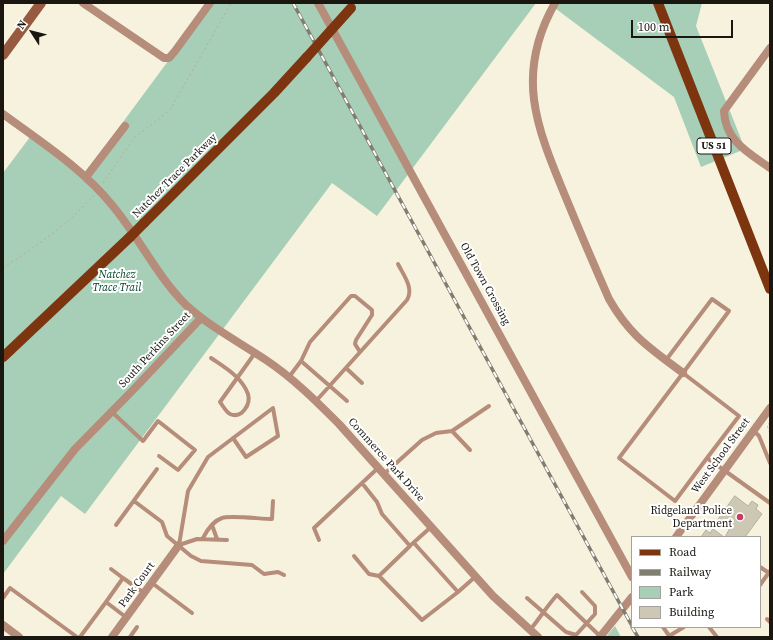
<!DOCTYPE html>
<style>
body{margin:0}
#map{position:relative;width:773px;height:640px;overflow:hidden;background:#f7f2dd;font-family:"Source Serif 4",serif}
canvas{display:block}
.frame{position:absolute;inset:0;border:4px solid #191710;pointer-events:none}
.legend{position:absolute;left:631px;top:536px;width:130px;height:92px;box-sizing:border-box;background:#fff;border:1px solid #a3a29f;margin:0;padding:5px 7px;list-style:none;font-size:12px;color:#191710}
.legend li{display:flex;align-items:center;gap:8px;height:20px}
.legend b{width:20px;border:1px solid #a3a29f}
.north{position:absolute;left:12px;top:12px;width:40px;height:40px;-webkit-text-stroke:3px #fff;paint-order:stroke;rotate:306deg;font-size:11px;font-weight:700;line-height:16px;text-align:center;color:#191710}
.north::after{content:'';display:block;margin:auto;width:14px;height:18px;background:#191710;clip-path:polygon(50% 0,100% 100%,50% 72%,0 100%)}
.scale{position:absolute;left:631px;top:20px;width:102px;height:18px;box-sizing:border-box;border:2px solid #191710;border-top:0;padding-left:5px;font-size:12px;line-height:14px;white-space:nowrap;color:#191710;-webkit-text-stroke:3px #fff;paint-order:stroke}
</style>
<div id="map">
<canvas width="773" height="640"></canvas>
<div class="frame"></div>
<ul class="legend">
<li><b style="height:5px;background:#7d3510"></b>Road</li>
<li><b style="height:5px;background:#817e70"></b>Railway</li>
<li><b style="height:11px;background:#a7ceb6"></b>Park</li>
<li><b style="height:11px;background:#cdc8b3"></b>Building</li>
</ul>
<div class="north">N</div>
<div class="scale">100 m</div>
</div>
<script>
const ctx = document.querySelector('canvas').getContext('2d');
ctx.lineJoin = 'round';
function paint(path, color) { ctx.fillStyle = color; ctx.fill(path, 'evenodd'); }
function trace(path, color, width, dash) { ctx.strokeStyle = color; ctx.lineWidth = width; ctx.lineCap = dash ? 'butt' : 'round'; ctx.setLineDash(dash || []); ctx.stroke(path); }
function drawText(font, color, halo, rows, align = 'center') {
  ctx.font = font + ' "Source Serif 4",serif'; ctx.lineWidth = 4; ctx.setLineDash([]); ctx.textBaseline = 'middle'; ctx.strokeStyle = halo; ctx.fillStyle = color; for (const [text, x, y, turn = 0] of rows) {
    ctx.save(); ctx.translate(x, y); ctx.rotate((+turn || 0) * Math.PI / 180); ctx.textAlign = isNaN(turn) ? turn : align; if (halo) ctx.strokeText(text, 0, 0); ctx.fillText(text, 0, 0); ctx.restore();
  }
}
paint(new Path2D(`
 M 211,3 L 536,3 L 377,216 L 332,183 L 85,514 L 61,496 L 3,574 L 3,173 L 33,133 L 86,172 Z
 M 548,3 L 702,3 L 696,26 L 745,149 L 701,167 L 674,97 Z
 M 615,626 L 621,637 L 606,637 Z`), '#a7ceb6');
const building = new Path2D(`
 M 735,496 L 748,506 L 752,501 L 758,505 L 756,509 L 762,514 L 745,537 L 725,537 L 730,528 L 718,520 Z
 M 713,529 L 724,537 L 701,537 L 706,530 L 710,533 Z`);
paint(building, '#cdc8b3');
trace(building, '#b4af9b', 1);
trace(new Path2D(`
 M 103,183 L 134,138 L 170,110 L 231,3
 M 3,268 C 36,246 68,225 94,195
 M 770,423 L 767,425 L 770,434`), '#b3af9e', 1, [2, 3]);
trace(new Path2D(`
 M 211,358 C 224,367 242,377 248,394 C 251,404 242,419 230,414 C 226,412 223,406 220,402 L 255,353
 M 666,360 L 712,299 L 729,311 L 683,373
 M 301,361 L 347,401
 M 346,368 L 362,383
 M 289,377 L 301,361 L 310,342 L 351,296 L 355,296 L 372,310 L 372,315 L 356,340 L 355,344 L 360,352
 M 316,401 L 407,300 C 414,288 404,276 398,264
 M 112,412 L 143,441 L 158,421 L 195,450 L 178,470 L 159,456
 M 452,431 L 470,450
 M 754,431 L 759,436 L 770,463
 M 707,458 L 675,501 L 619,458 L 683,373 L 739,416 L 707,458 L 770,503
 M 384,474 L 422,440 L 436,433 L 452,431 L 489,406
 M 134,501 L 162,522 L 167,536 L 191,556 L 201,561 L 252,565 L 264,574 L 278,572 L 284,575
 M 116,525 L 157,469
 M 212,525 L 217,539
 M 203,538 C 207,530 213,521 222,518 C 230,515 261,519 272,519 L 273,501
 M 319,540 L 314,528 L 378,468
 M 414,543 L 458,592 L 475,577
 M 412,544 L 431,527
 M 179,545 L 188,491 L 208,457 L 273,408 L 278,436 L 246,457 L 233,438
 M 179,545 L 197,539 L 227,540
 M 354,556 L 369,574 L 379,576 L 410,546 L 382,514 L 377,502 L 362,483
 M 760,567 L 769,573
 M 111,569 L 123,578
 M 379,576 L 422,620 L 458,592
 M 152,583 L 192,613
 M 760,585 L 770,571
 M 3,598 L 10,588 L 77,637
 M 527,598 L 566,632 L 576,635 L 595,614 L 595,606 L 582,592
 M 106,602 L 123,578 L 144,593
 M 767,619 L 770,622
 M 663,627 L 670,637
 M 709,627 L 717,637
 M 530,630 C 540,618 547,606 557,595 L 600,636
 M 669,636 L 684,627
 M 80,637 L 106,602 L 127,618
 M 130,637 L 137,627`), '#b68c7a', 4);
trace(new Path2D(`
 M 83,3 L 164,58 L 169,58 L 175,51 L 210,3
 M 318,3 L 632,577
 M 555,3 C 514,75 537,128 566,198 C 580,232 594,265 609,299 C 630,336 650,348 683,373
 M 770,48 L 724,111 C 725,141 749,153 770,168
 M 3,114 C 41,142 82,168 112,205 C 139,237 156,275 186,305 C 210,327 239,342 266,360 C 293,378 316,401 339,424 L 493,596 L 538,637
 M 86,177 L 125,126
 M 676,537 L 770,408
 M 3,541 L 75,449 L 134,389 L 201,318
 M 3,625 L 19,637
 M 112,637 L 179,545
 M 600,637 L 632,597`), '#b68c7a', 8);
trace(new Path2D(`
 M 3,55 L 41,3`), '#965a40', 10);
trace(new Path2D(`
 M 658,3 L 770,289
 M 144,223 L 274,93 L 307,57
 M 3,357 L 130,237`), '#7d3510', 10);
const rail = new Path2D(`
 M 293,3 L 632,626
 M 632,627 L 638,637`);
trace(rail, '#817e70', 3.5);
trace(rail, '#fff', 2, [6]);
trace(new Path2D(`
 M 307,57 L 351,8
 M 130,237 L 144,223`), '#7d3510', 10);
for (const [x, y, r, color] of [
 [740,517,4,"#ca3b63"]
]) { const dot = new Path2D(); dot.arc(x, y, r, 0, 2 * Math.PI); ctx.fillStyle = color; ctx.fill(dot); trace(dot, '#fff', 1.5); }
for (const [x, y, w] of [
 [714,146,34]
]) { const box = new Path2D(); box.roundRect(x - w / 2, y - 8, w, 16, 3); ctx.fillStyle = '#fff'; ctx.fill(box); trace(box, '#191710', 1); }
drawText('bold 10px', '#191710', null, [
 ["US 51",714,146]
]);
drawText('11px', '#191710', '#fff', [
 ["Natchez Trace Parkway",175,176,-45],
 ["Old Town Crossing",485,284,61],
 ["South Perkins Street",155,350,-47],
 ["West School Street",721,456,-54],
 ["Commerce Park Drive",386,460,48],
 ["Park Court",137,585,-54]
]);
drawText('italic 11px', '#034629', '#fff', [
 ["Natchez",117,275],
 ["Trace Trail",117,288]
]);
drawText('11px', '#191710', '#fff', [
 ["Ridgeland Police",732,511],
 ["Department",732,524]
], 'right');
</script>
